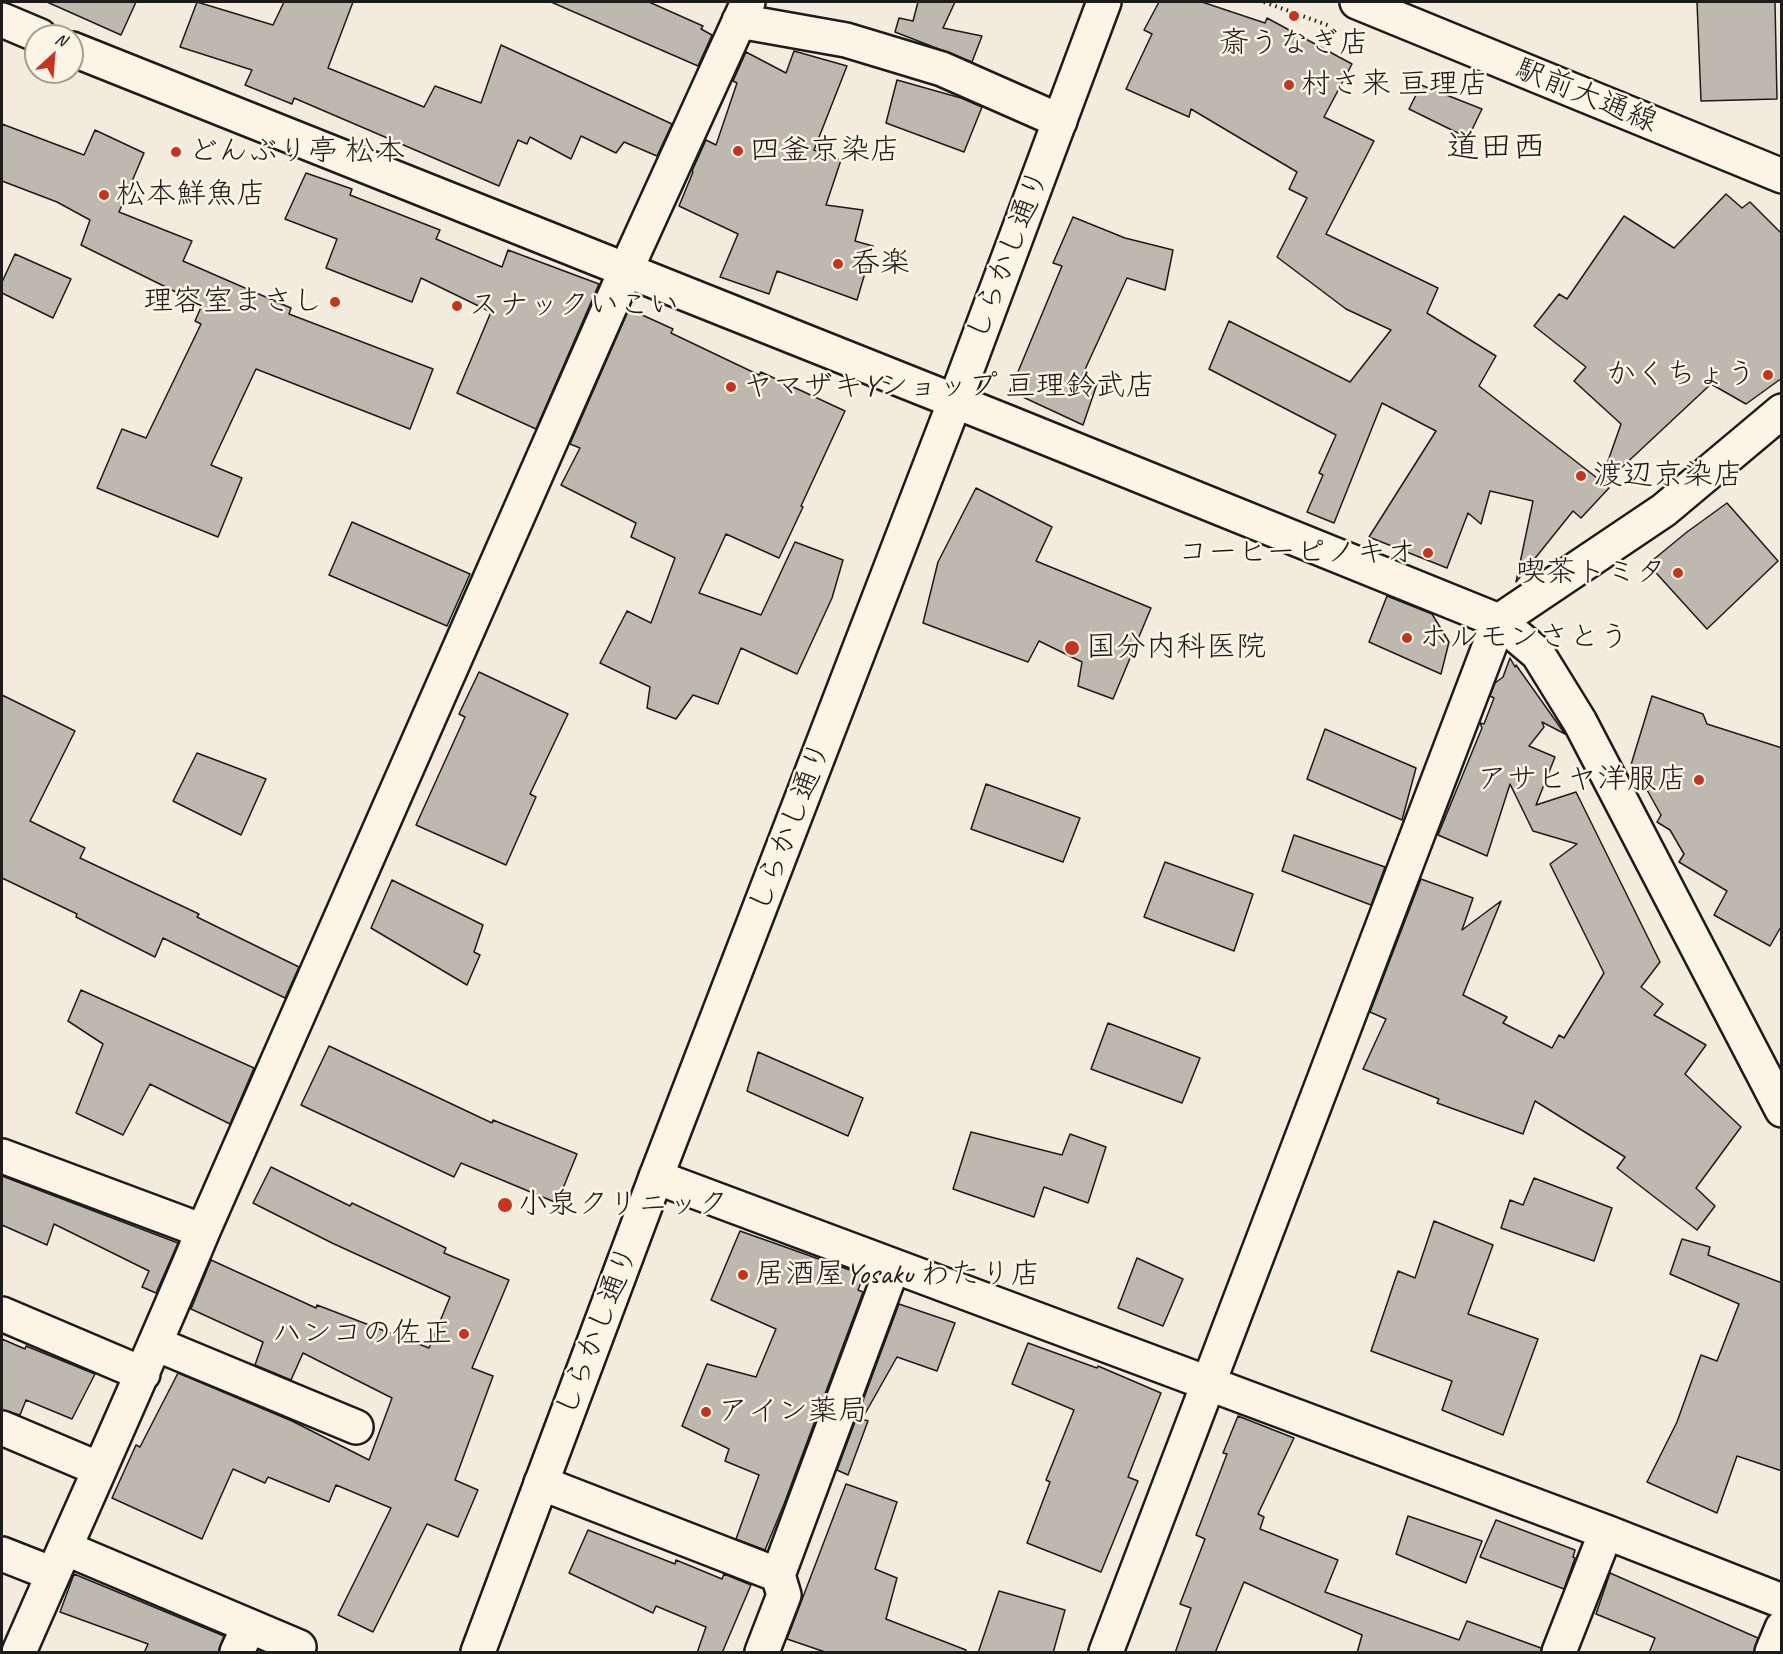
<!DOCTYPE html>
<meta charset="utf-8">
<style>
body{margin:0}
#map{position:relative;width:1783px;height:1654px;overflow:hidden;background:#f3ecdd;font-family:Caveat,sans-serif}
canvas{display:block}
.frame{position:absolute;inset:0;border:3px solid #1c1c1c;pointer-events:none}
.north{position:absolute;left:24px;top:24px;width:60px;height:60px;box-sizing:border-box;background:#fcf5e5;border:2px solid #a29e95;border-radius:50%;rotate:26deg;font-size:16px;font-weight:700;line-height:24px;text-align:center;color:#1c1c1c}
.north::after{content:'';display:block;margin:auto;width:21px;height:27px;background:#c8321e;clip-path:polygon(50% 0,100% 100%,50% 72%,0 100%)}
</style>
<div id="map">
<canvas width="1783" height="1654"></canvas>
<div class="frame"></div>
<div class="north">N</div>
</div>
<script>
const ctx = document.querySelector('canvas').getContext('2d');
ctx.lineJoin = 'round';
function paint(path, color) { ctx.fillStyle = color; ctx.fill(path, 'evenodd'); }
function trace(path, color, width, dash) { ctx.strokeStyle = color; ctx.lineWidth = width; ctx.lineCap = dash ? 'butt' : 'round'; ctx.setLineDash(dash || []); ctx.stroke(path); }
function drawText(font, color, halo, rows, align = 'center') {
  ctx.font = font + ' Caveat,"Klee One",sans-serif'; ctx.lineWidth = 5; ctx.setLineDash([]); ctx.textBaseline = 'middle'; ctx.strokeStyle = halo; ctx.fillStyle = color; for (const [text, x, y, turn = 0] of rows) {
    ctx.save(); ctx.translate(x, y); ctx.rotate((+turn || 0) * Math.PI / 180); ctx.textAlign = isNaN(turn) ? turn : align; if (halo) ctx.strokeText(text, 0, 0); ctx.fillText(text, 0, 0); ctx.restore();
  }
}
const building = new Path2D(`
 M 47,2 L 136,2 L 121,35 Z
 M 197,2 L 273,25 L 284,2 L 353,2 L 328,68 L 424,107 L 435,86 L 481,103 L 501,45 L 672,124 L 657,156 L 624,142 L 616,153 L 581,136 L 571,159 L 530,137 L 527,144 L 518,140 L 499,186 L 294,98 L 292,104 L 245,85 L 252,70 L 180,47 Z
 M 551,2 L 649,2 L 703,26 L 701,29 L 712,35 L 698,66 Z
 M 918,2 L 955,2 L 943,28 L 982,36 L 972,62 L 895,32 L 899,18 L 913,21 Z
 M 1159,2 L 1202,2 L 1265,23 L 1267,18 L 1352,64 L 1324,117 L 1374,141 L 1326,234 L 1438,288 L 1427,313 L 1496,356 L 1479,386 L 1601,481 L 1621,424 L 1574,381 L 1586,367 L 1534,326 L 1559,294 L 1567,299 L 1624,216 L 1674,248 L 1726,194 L 1742,208 L 1750,202 L 1782,234 L 1782,378 L 1746,404 L 1711,384 L 1604,484 L 1609,488 L 1581,518 L 1573,511 L 1516,582 L 1533,501 L 1490,491 L 1481,524 L 1468,513 L 1447,568 L 1369,537 L 1436,431 L 1382,403 L 1334,523 L 1307,512 L 1323,475 L 1319,473 L 1336,435 L 1209,369 L 1229,321 L 1350,382 L 1391,330 L 1346,309 L 1277,257 L 1307,198 L 1289,189 L 1297,172 L 1191,109 L 1189,117 L 1126,89 L 1152,34 L 1144,30 Z
 M 1697,2 L 1775,2 L 1777,99 L 1701,101 Z
 M 794,51 L 847,66 L 814,150 L 841,160 L 826,205 L 863,210 L 855,241 L 873,246 L 857,300 L 777,271 L 769,294 L 720,277 L 738,234 L 679,206 L 693,172 L 692,171 L 706,140 L 716,145 L 737,83 L 733,81 L 746,52 L 786,73 Z
 M 897,80 L 961,98 L 982,107 L 964,152 L 886,123 Z
 M 1421,85 L 1482,109 L 1468,138 L 1409,109 Z
 M 2,124 L 84,155 L 95,130 L 144,153 L 119,212 L 192,241 L 183,261 L 291,308 L 289,314 L 433,369 L 410,429 L 256,369 L 211,465 L 242,478 L 218,537 L 97,488 L 122,429 L 146,438 L 201,324 L 195,321 L 202,305 L 81,245 L 90,220 L 57,202 L 2,181 Z
 M 306,173 L 352,189 L 350,195 L 440,230 L 436,239 L 502,267 L 508,250 L 599,284 L 536,429 L 457,393 L 491,312 L 421,278 L 412,302 L 326,268 L 337,239 L 285,219 Z
 M 1073,217 L 1125,238 L 1173,250 L 1165,290 L 1127,278 L 1082,376 L 1097,384 L 1083,425 L 1010,391 L 1062,266 L 1053,263 Z
 M 15,254 L 71,279 L 53,318 L 2,293 L 2,282 Z
 M 629,309 L 673,329 L 671,333 L 759,375 L 761,372 L 845,411 L 801,506 L 803,507 L 779,558 L 726,534 L 699,593 L 761,615 L 795,542 L 843,560 L 832,598 L 797,674 L 741,648 L 718,704 L 693,695 L 676,719 L 647,708 L 650,687 L 600,663 L 627,611 L 651,623 L 675,558 L 631,537 L 636,523 L 561,485 L 580,448 L 570,444 Z
 M 976,488 L 1052,527 L 1036,561 L 1151,608 L 1113,699 L 1078,686 L 1082,662 L 1039,641 L 1028,662 L 923,623 L 938,562 Z
 M 1727,503 L 1778,561 L 1707,629 L 1648,564 L 1687,532 Z
 M 352,522 L 470,574 L 447,626 L 329,575 Z
 M 1387,596 L 1432,614 L 1449,642 L 1441,674 L 1369,642 Z
 M 1510,658 L 1515,667 L 1516,665 L 1565,734 L 1542,722 L 1544,727 L 1529,746 L 1555,757 L 1536,805 L 1576,792 L 1660,962 L 1641,987 L 1663,1004 L 1654,1015 L 1706,1045 L 1685,1074 L 1741,1127 L 1696,1188 L 1715,1206 L 1697,1230 L 1617,1168 L 1625,1157 L 1535,1101 L 1523,1134 L 1437,1103 L 1439,1099 L 1363,1069 L 1386,1019 L 1370,1012 L 1421,879 L 1473,898 L 1462,930 L 1501,901 L 1463,995 L 1507,1017 L 1503,1023 L 1552,1048 L 1559,1035 L 1564,1038 L 1604,973 L 1550,864 L 1577,844 L 1533,831 L 1510,784 L 1487,856 L 1438,835 L 1482,728 L 1480,723 L 1484,724 L 1494,698 L 1490,696 L 1495,683 L 1503,677 Z
 M 479,672 L 568,714 L 530,794 L 536,797 L 506,865 L 416,825 L 465,717 L 459,714 Z
 M 2,695 L 75,731 L 30,821 L 85,848 L 80,858 L 199,914 L 197,917 L 299,967 L 285,998 L 163,938 L 155,957 L 76,917 L 77,914 L 2,878 Z
 M 1652,696 L 1703,714 L 1707,724 L 1782,748 L 1782,925 L 1770,946 L 1714,915 L 1727,891 L 1679,862 L 1684,854 L 1670,830 L 1657,822 L 1661,815 L 1637,772 L 1630,768 Z
 M 1325,729 L 1416,768 L 1402,820 L 1307,779 Z
 M 197,753 L 266,779 L 241,835 L 173,801 Z
 M 986,784 L 1080,818 L 1063,862 L 971,829 Z
 M 1294,835 L 1385,867 L 1371,905 L 1282,871 Z
 M 1165,862 L 1253,894 L 1234,951 L 1144,917 Z
 M 392,880 L 483,925 L 474,952 L 480,955 L 467,985 L 371,928 Z
 M 81,990 L 254,1068 L 230,1124 L 150,1084 L 123,1135 L 76,1113 L 103,1044 L 68,1021 Z
 M 1108,1023 L 1200,1058 L 1182,1103 L 1091,1069 Z
 M 329,1046 L 492,1123 L 493,1120 L 577,1154 L 557,1203 L 461,1163 L 454,1177 L 301,1105 Z
 M 758,1052 L 863,1098 L 848,1136 L 747,1091 Z
 M 971,1132 L 1062,1155 L 1070,1134 L 1106,1147 L 1088,1203 L 1044,1187 L 1034,1217 L 953,1189 Z
 M 271,1167 L 350,1206 L 352,1203 L 446,1248 L 444,1253 L 509,1280 L 472,1368 L 493,1376 L 455,1480 L 478,1490 L 458,1537 L 427,1524 L 373,1632 L 338,1615 L 391,1508 L 336,1485 L 329,1502 L 268,1477 L 265,1483 L 233,1469 L 202,1539 L 112,1498 L 136,1445 L 140,1447 L 178,1373 L 292,1421 L 369,1460 L 392,1398 L 303,1353 L 291,1380 L 255,1365 L 263,1342 L 191,1309 L 211,1260 L 316,1308 L 317,1305 L 429,1348 L 450,1297 L 332,1243 L 253,1203 Z
 M 2,1176 L 178,1243 L 156,1293 L 142,1287 L 149,1271 L 54,1224 L 47,1245 L 2,1225 Z
 M 1534,1178 L 1612,1208 L 1594,1261 L 1501,1228 L 1510,1200 L 1523,1205 Z
 M 1434,1221 L 1493,1245 L 1468,1314 L 1538,1339 L 1503,1435 L 1442,1410 L 1452,1381 L 1371,1351 L 1398,1271 L 1415,1278 Z
 M 740,1231 L 864,1275 L 858,1290 L 863,1292 L 784,1504 L 765,1550 L 736,1539 L 759,1475 L 725,1461 L 729,1449 L 682,1426 L 707,1364 L 756,1377 L 776,1329 L 711,1300 Z
 M 1682,1239 L 1710,1247 L 1708,1255 L 1782,1283 L 1782,1471 L 1737,1456 L 1717,1513 L 1647,1482 L 1677,1422 L 1701,1355 L 1717,1361 L 1739,1304 L 1670,1274 Z
 M 1137,1258 L 1183,1279 L 1163,1326 L 1118,1308 Z
 M 899,1304 L 955,1323 L 937,1371 L 897,1357 L 862,1419 L 868,1421 L 848,1475 L 837,1470 Z
 M 2,1339 L 25,1349 L 26,1346 L 95,1374 L 72,1419 L 26,1400 L 20,1415 L 2,1410 Z
 M 1028,1343 L 1097,1368 L 1098,1366 L 1161,1393 L 1128,1477 L 1138,1481 L 1101,1572 L 1027,1543 L 1050,1482 L 1046,1480 L 1074,1410 L 1012,1384 Z
 M 1238,1416 L 1294,1438 L 1258,1514 L 1264,1517 L 1260,1529 L 1338,1560 L 1325,1592 L 1459,1640 L 1467,1621 L 1541,1648 L 1541,1653 L 1357,1653 L 1362,1635 L 1244,1582 L 1215,1653 L 1175,1653 L 1191,1608 L 1180,1604 L 1205,1539 L 1196,1535 L 1227,1454 L 1223,1453 Z
 M 846,1484 L 897,1502 L 875,1569 L 897,1578 L 886,1619 L 966,1650 L 966,1653 L 828,1653 L 787,1639 Z
 M 1408,1516 L 1482,1541 L 1466,1583 L 1396,1554 Z
 M 1496,1520 L 1575,1550 L 1573,1557 L 1575,1558 L 1564,1589 L 1480,1557 Z
 M 588,1530 L 675,1564 L 676,1560 L 722,1579 L 724,1574 L 751,1585 L 722,1653 L 697,1653 L 706,1627 L 656,1606 L 653,1613 L 569,1573 Z
 M 1610,1573 L 1758,1638 L 1754,1653 L 1649,1653 L 1655,1638 L 1596,1614 Z
 M 74,1574 L 224,1636 L 218,1653 L 144,1653 L 148,1644 L 60,1612 Z
 M 999,1591 L 1065,1610 L 1053,1653 L 978,1653 Z`);
paint(building, '#beb9ae');
trace(building, '#1c1c1c', 1.5);
const minor = new Path2D(`
 M 739,21 L 846,40 L 942,69 L 1060,121
 M 2,1156 L 203,1231
 M 656,1177 L 1606,1532 L 1782,1601
 M 2,1314 L 143,1374
 M 156,1344 L 356,1427
 M 2,1428 L 99,1469
 M 541,1483 L 778,1575 L 893,1266
 M 65,1548 L 299,1647
 M 2,1554 L 53,1574
 M 19,1652 C 80,1512 144,1373 203,1231 L 634,252 L 748,2
 M 237,1652 L 249,1626
 M 762,1652 L 784,1595 L 778,1575
 M 1559,1652 L 1606,1532
 M 1772,1652 L 1782,1628`);
const tertiary = new Path2D(`
 M 2,20 L 40,36
 M 72,49 L 1007,422 L 1499,621 L 1538,654 L 1580,722 L 1782,1110
 M 478,1652 L 656,1177 L 955,401 L 1104,2
 M 1106,1652 L 1499,621 L 1664,510 L 1782,411`);
const secondary = new Path2D(`
 M 1357,2 L 1782,176`);
trace(minor, '#1c1c1c', 38);
trace(tertiary, '#1c1c1c', 38);
trace(secondary, '#1c1c1c', 38);
trace(new Path2D(`
 M 1264,2 L 1330,26`), '#1c1c1c', 4, [1.5, 4.5]);
trace(minor, '#fcf5e5', 33);
trace(tertiary, '#fcf5e5', 33);
trace(secondary, '#fcf5e5', 33);
for (const [x, y, r, color] of [
 [1294,16,6,"#c8321e"],
 [1289,85,6,"#c8321e"],
 [738,151,6,"#c8321e"],
 [176,152,6,"#c8321e"],
 [104,195,6,"#c8321e"],
 [838,264,6,"#c8321e"],
 [335,302,6,"#c8321e"],
 [457,306,6,"#c8321e"],
 [1768,375,6,"#c8321e"],
 [731,387,6,"#c8321e"],
 [1581,476,6,"#c8321e"],
 [1428,553,6,"#c8321e"],
 [1678,573,6,"#c8321e"],
 [1407,638,6,"#c8321e"],
 [1072,648,8,"#c8321e"],
 [1699,780,6,"#c8321e"],
 [505,1205,8,"#c8321e"],
 [743,1275,6,"#c8321e"],
 [464,1334,6,"#c8321e"],
 [706,1412,6,"#c8321e"]
]) { const dot = new Path2D(); dot.arc(x, y, r, 0, 2 * Math.PI); ctx.fillStyle = color; ctx.fill(dot); trace(dot, '#fcf5e5', 2); }
drawText('30px', '#1c1c1c', '#fcf5e5', [
 ["斎うなぎ店",1294,44,"center"],
 ["村さ来 亘理店",1301,85],
 ["四釜京染店",750,151],
 ["どんぶり亭 松本",188,152],
 ["松本鮮魚店",116,195],
 ["呑楽",850,264],
 ["理容室まさし",323,302,"right"],
 ["スナックいこい",469,306],
 ["かくちょう",1756,375,"right"],
 ["ヤマザキYショップ 亘理鈴武店",743,387],
 ["渡辺京染店",1593,476],
 ["コーヒーピノキオ",1416,553,"right"],
 ["喫茶トミタ",1666,573,"right"],
 ["ホルモンさとう",1419,638],
 ["国分内科医院",1086,648],
 ["アサヒヤ洋服店",1687,780,"right"],
 ["小泉クリニック",518,1205],
 ["居酒屋Yosaku わたり店",755,1275],
 ["ハンコの佐正",452,1334,"right"],
 ["アイン薬局",718,1412]
], 'left');
drawText('30px', '#1c1c1c', '#fcf5e5', [
 ["駅前大通線",1586,96,22],
 ["しらかし通り",1009,255,-69],
 ["しらかし通り",791,827,-69],
 ["しらかし通り",598,1331,-69]
]);
drawText('33px', '#1c1c1c', '#fcf5e5', [
 ["道田西",1496,148]
]);
</script>
